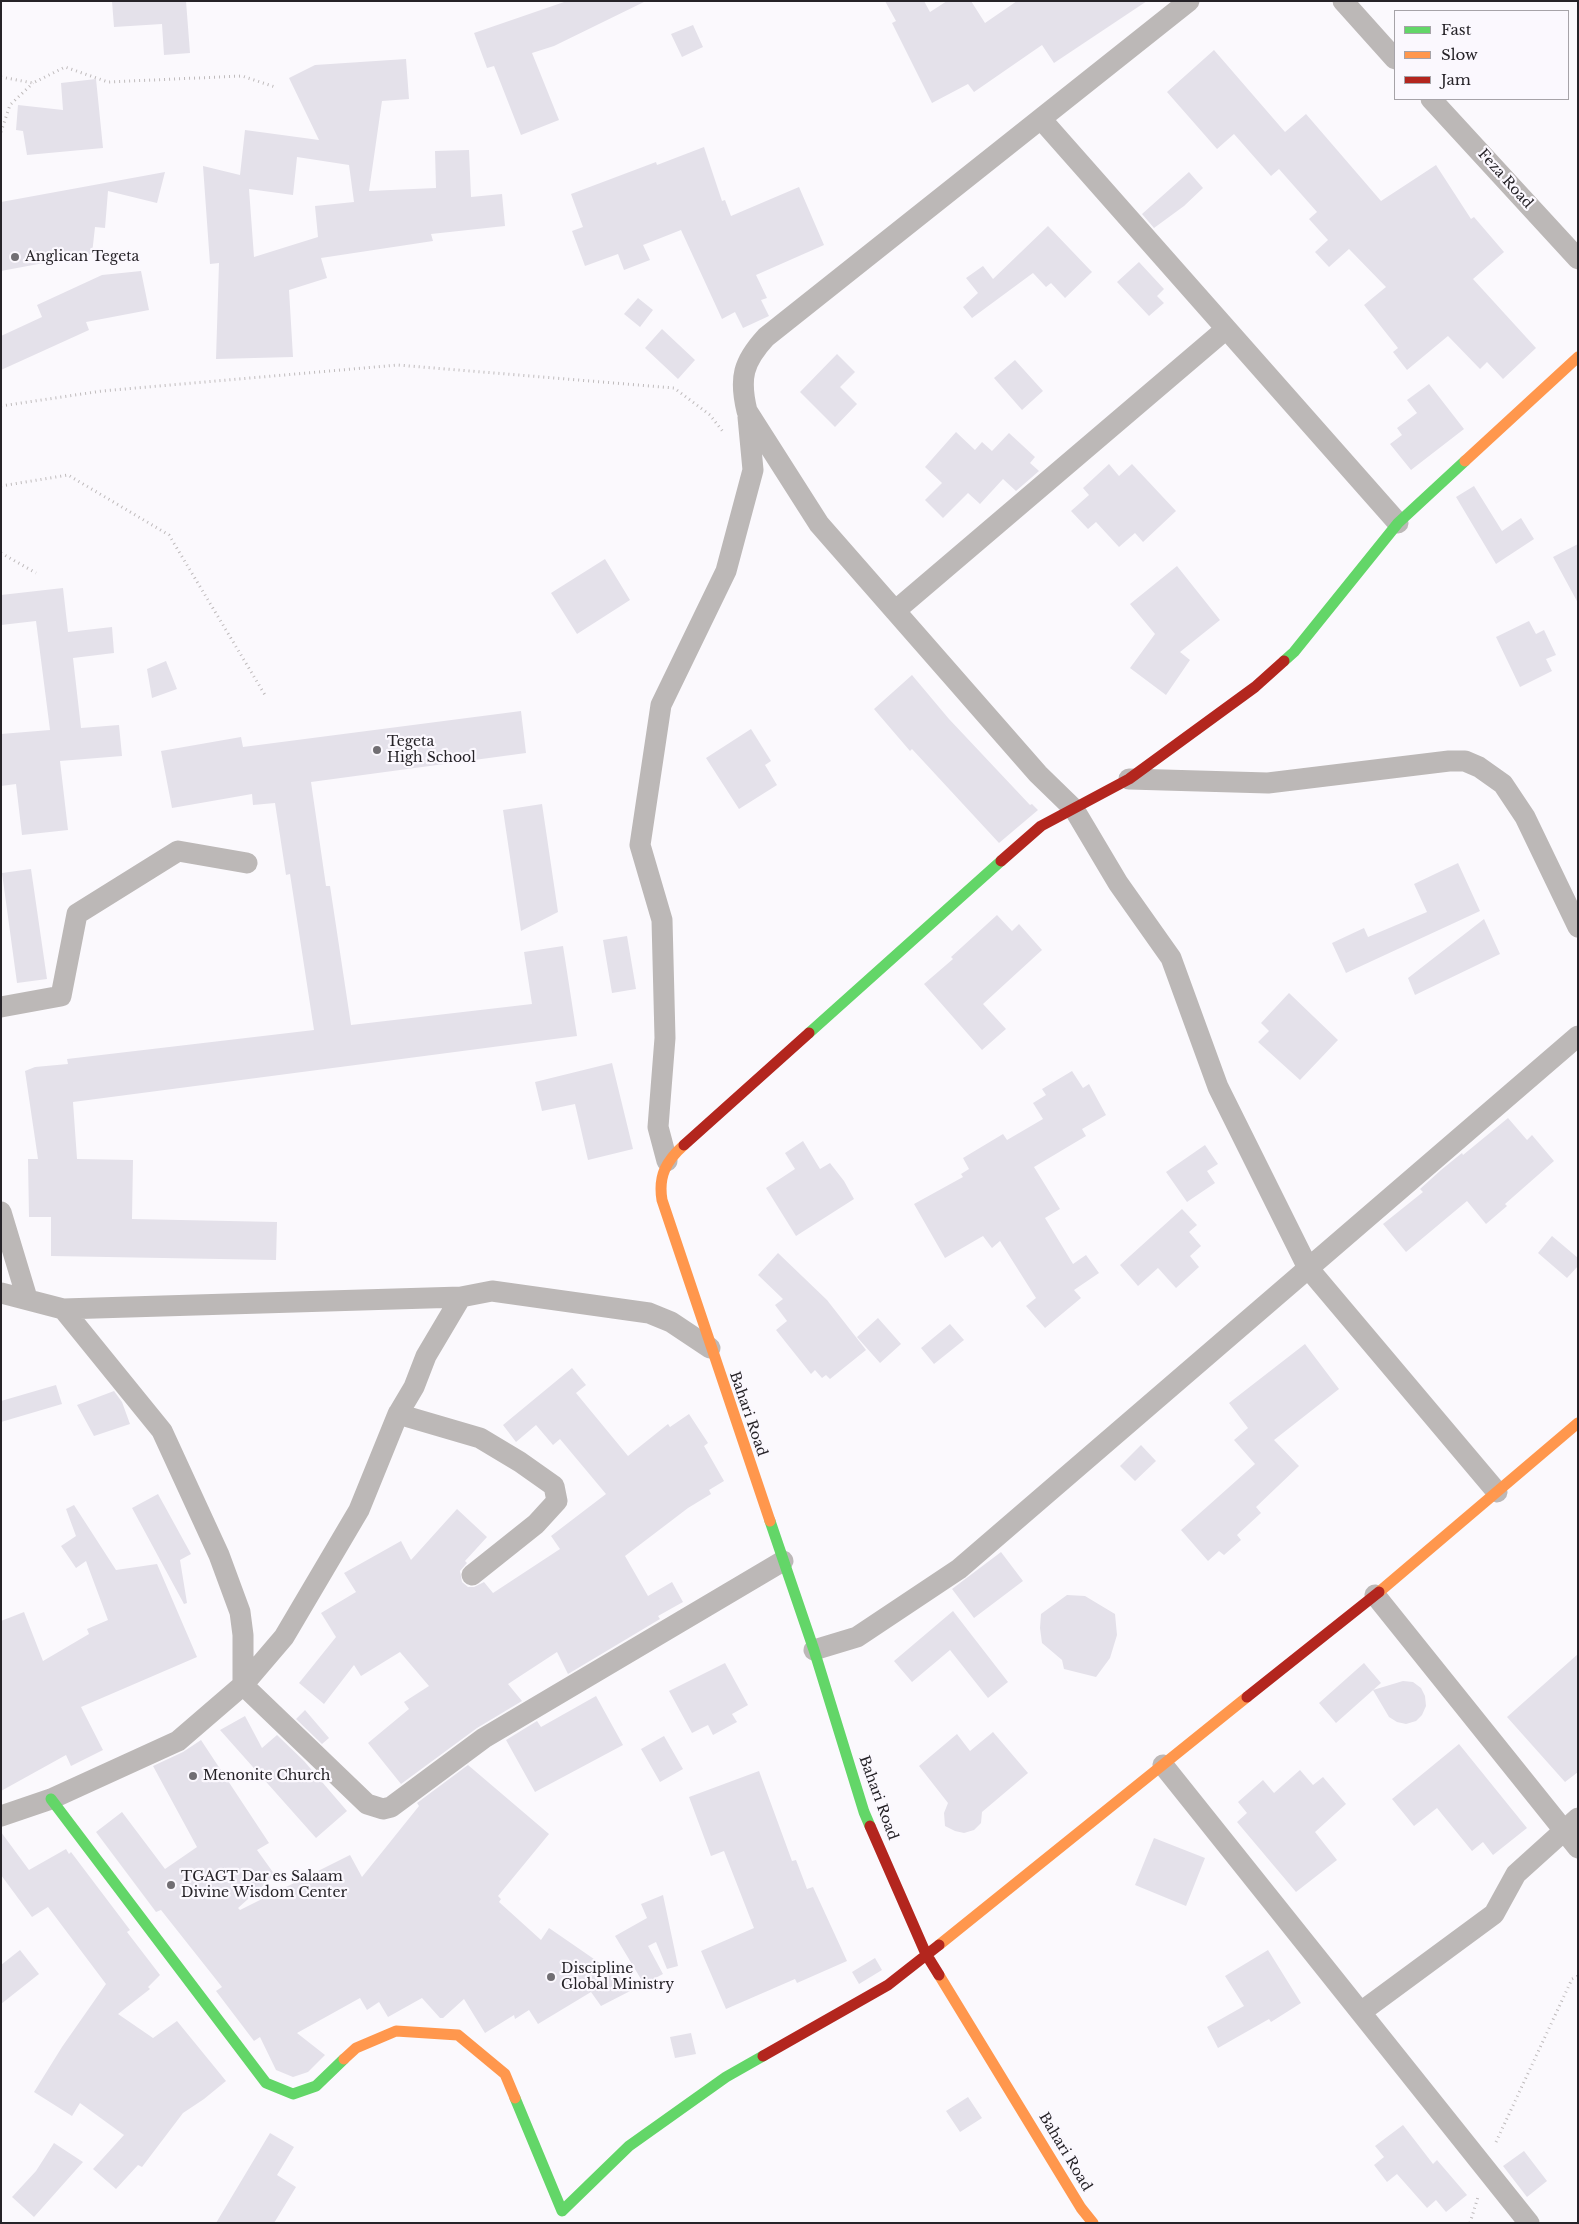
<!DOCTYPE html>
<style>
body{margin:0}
#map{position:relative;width:1579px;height:2224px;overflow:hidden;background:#fbf9fd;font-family:"Libre Baskerville",serif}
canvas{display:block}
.frame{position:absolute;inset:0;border:2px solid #262328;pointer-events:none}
.legend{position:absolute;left:1394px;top:10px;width:175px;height:90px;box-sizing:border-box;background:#fbf8fe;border:1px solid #a6a3a8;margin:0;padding:6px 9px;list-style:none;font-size:15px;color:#262328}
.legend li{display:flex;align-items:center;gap:10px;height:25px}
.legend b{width:25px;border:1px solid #a6a3a8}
</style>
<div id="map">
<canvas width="1579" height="2224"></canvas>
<div class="frame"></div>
<ul class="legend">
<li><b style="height:6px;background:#63d668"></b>Fast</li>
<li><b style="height:6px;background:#ff974d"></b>Slow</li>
<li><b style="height:6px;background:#b3261e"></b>Jam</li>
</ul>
</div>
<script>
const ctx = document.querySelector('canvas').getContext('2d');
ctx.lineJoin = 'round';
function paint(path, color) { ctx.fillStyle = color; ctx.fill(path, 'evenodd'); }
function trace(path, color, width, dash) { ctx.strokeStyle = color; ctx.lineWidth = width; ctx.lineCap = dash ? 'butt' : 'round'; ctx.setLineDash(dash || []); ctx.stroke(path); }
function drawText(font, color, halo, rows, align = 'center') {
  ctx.font = font + ' "Libre Baskerville",serif'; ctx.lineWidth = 4.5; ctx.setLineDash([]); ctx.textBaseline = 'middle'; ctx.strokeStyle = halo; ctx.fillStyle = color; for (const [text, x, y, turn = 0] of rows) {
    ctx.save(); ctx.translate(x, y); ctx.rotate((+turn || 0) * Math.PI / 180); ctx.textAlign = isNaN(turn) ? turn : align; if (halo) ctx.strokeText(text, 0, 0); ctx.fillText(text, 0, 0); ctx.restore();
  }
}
paint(new Path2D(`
 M 112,1 L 186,1 L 190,53 L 164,55 L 162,24 L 114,27 Z
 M 567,1 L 646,1 L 554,46 L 532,53 L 559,120 L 521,135 L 494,66 L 487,68 L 474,33 Z
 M 885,1 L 924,1 L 930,12 L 947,1 L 971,1 L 985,23 L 1017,1 L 1147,1 L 1054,63 L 1042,45 L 974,92 L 968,84 L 932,103 L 892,23 L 896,21 Z
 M 693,25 L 703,47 L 682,57 L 671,34 Z
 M 1214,50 L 1285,132 L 1306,114 L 1381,201 L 1436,165 L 1471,219 L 1474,217 L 1504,252 L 1473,279 L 1536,348 L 1503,379 L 1487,362 L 1480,369 L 1448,336 L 1407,370 L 1393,352 L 1398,348 L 1364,305 L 1386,287 L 1349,249 L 1329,267 L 1315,252 L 1328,240 L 1309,219 L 1317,212 L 1279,169 L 1271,176 L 1234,134 L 1217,149 L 1167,92 Z
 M 406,59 L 409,99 L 382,101 L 369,191 L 436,188 L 435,151 L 469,150 L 471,197 L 502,194 L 505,226 L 431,234 L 433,241 L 321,258 L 327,278 L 289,290 L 293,357 L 216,359 L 219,263 L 210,264 L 203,166 L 240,175 L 245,130 L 319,140 L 289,78 L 315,65 ZM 297,157 L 349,165 L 354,202 L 315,206 L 318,237 L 254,257 L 249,189 L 293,195 Z
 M 96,79 L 103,148 L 27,155 L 23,131 L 16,130 L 18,105 L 63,110 L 61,83 Z
 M 704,147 L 722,201 L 725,200 L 731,216 L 799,187 L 824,245 L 756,275 L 767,298 L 761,300 L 769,316 L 743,328 L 735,312 L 722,319 L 681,230 L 643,245 L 650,260 L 624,270 L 618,254 L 585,266 L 572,231 L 583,227 L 571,194 L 656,162 L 657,165 Z
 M 165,172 L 157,203 L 108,191 L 105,228 L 95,227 L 92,254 L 1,271 L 1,202 Z
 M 1189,172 L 1203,188 L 1184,206 L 1154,228 L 1142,214 Z
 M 1048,226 L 1092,272 L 1065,298 L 1051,283 L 1046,287 L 1033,273 L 972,318 L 963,307 L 978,293 L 966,278 L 983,266 L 993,279 Z
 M 1139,262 L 1164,289 L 1157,296 L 1164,303 L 1149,316 L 1117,282 Z
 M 141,271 L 149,310 L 86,322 L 89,330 L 1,370 L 1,336 L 42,317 L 37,305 L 102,275 Z
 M 638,298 L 653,310 L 640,327 L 624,314 Z
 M 662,329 L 695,360 L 678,379 L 645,348 Z
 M 837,354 L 855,372 L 840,387 L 857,404 L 835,427 L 800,392 Z
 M 1015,360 L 1043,391 L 1022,410 L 994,378 Z
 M 1429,384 L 1464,429 L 1411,470 L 1390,444 L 1402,435 L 1397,428 L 1417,413 L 1407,400 Z
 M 956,432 L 975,450 L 982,442 L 992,451 L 1009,433 L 1035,457 L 1030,463 L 1039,471 L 1016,491 L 1003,479 L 980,504 L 968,493 L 943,518 L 925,500 L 942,483 L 925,467 Z
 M 1109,464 L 1119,476 L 1132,464 L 1176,511 L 1143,542 L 1135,533 L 1119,547 L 1096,522 L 1088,529 L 1071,511 L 1089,495 L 1083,488 Z
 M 1474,486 L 1502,531 L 1521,518 L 1534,539 L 1496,564 L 1456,497 Z
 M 1578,544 L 1578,603 L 1553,557 Z
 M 605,559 L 630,600 L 577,634 L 551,593 Z
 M 1177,566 L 1220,620 L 1180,652 L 1190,660 L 1166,695 L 1130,668 L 1155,634 L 1130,604 Z
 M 63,588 L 68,632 L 112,627 L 114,653 L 73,658 L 81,728 L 119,725 L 122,756 L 60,761 L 68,830 L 22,835 L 16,784 L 1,786 L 1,734 L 50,730 L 36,621 L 1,625 L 1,595 Z
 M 1529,621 L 1536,634 L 1544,630 L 1556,655 L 1546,659 L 1552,671 L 1520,687 L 1496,637 Z
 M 166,661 L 177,689 L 152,698 L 147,669 Z
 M 912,675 L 949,719 L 1030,805 L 1032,804 L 1038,810 L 999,843 L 912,749 L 910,751 L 874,709 Z
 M 521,711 L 526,753 L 311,782 L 326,886 L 330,886 L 351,1025 L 532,1004 L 524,952 L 563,946 L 577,1036 L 73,1102 L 77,1159 L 133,1160 L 132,1219 L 277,1222 L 276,1260 L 51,1256 L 51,1217 L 29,1217 L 28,1159 L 38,1159 L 25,1071 L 35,1067 L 68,1064 L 67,1059 L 314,1030 L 290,874 L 286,875 L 275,803 L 253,805 L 252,794 L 172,808 L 161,751 L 241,737 L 243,747 Z
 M 751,729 L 771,761 L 765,765 L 777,785 L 739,809 L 706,758 Z
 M 542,804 L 558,912 L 521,931 L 503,810 Z
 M 1458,863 L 1480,911 L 1346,973 L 1332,943 L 1364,928 L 1368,937 L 1427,912 L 1414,884 Z
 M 31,869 L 47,979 L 17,983 L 2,873 Z
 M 997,915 L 1012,931 L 1019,924 L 1042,950 L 983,1004 L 1006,1029 L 982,1050 L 924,984 L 953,959 L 951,957 Z
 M 1484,919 L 1500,954 L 1415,995 L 1408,978 Z
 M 627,936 L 636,989 L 612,993 L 603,940 Z
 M 1289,993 L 1338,1040 L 1300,1080 L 1258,1042 L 1269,1031 L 1261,1023 Z
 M 612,1063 L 633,1149 L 588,1160 L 575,1104 L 542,1111 L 535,1082 Z
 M 1072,1071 L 1083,1088 L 1089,1084 L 1106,1115 L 1082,1129 L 1086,1136 L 1034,1167 L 1060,1209 L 1045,1218 L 1073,1264 L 1086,1255 L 1099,1273 L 1074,1290 L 1081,1298 L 1045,1328 L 1026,1306 L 1036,1298 L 1000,1241 L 992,1248 L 983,1236 L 945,1258 L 914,1204 L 963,1177 L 961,1174 L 969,1169 L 963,1158 L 1003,1134 L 1007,1140 L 1043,1119 L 1033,1103 L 1046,1095 L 1042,1089 Z
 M 1508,1118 L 1527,1140 L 1532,1135 L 1554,1161 L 1505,1204 L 1507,1206 L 1486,1224 L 1467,1201 L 1406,1252 L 1383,1224 L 1423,1192 L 1420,1189 L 1441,1170 L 1462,1153 L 1463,1155 Z
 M 803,1141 L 820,1169 L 830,1163 L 844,1181 L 854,1199 L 796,1236 L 766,1188 L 795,1169 L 785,1153 Z
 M 1205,1145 L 1218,1164 L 1207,1171 L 1215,1183 L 1187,1202 L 1166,1172 Z
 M 1182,1209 L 1197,1225 L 1189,1232 L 1201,1246 L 1190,1256 L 1199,1267 L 1176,1288 L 1158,1268 L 1138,1286 L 1120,1265 Z
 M 1552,1236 L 1578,1258 L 1578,1266 L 1567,1278 L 1538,1253 Z
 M 778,1253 L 827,1300 L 866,1350 L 830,1379 L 826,1375 L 822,1378 L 815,1370 L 811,1374 L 776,1330 L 787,1321 L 775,1305 L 783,1299 L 758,1275 Z
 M 878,1318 L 901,1344 L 880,1363 L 857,1337 Z
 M 950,1324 L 964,1340 L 934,1364 L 921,1348 Z
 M 1305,1344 L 1339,1389 L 1274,1440 L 1299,1466 L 1256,1507 L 1261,1513 L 1237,1535 L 1241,1540 L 1224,1555 L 1219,1551 L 1208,1561 L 1181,1530 L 1255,1464 L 1234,1440 L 1248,1428 L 1229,1403 Z
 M 572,1368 L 586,1385 L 576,1393 L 628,1456 L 668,1424 L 670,1427 L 689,1414 L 708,1443 L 704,1446 L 724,1481 L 709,1490 L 711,1494 L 688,1508 L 625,1556 L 648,1596 L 672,1582 L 683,1602 L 658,1616 L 660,1619 L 568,1674 L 557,1652 L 508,1684 L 522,1701 L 477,1728 L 401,1784 L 368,1743 L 409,1709 L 404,1702 L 429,1686 L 400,1652 L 361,1676 L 354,1665 L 324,1704 L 299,1683 L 336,1637 L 321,1613 L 356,1592 L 344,1573 L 401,1541 L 411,1560 L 457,1509 L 487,1537 L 465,1561 L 467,1563 L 460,1571 L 462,1582 L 468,1587 L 474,1587 L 484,1582 L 493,1593 L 560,1549 L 551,1536 L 606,1494 L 560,1439 L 553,1445 L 536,1425 L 516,1442 L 503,1425 Z
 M 56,1385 L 62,1404 L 1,1422 L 1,1401 Z
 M 114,1391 L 122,1402 L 130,1424 L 94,1436 L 77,1405 Z
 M 1141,1445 L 1156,1461 L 1135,1481 L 1120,1466 Z
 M 158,1494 L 191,1554 L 180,1560 L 187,1603 L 184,1604 L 132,1508 Z
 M 74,1505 L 116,1570 L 157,1564 L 197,1657 L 81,1707 L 103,1750 L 71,1766 L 66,1755 L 1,1791 L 1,1621 L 24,1612 L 43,1661 L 89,1634 L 87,1629 L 108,1620 L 86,1561 L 76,1568 L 61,1546 L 76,1536 L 66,1509 Z
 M 1001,1552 L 1023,1581 L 974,1618 L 952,1589 Z
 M 1067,1595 L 1085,1596 L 1115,1614 L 1117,1635 L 1110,1658 L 1096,1677 L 1064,1669 L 1062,1660 L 1042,1643 L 1040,1628 L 1041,1614 Z
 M 953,1611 L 1008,1682 L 988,1698 L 950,1650 L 912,1682 L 894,1661 Z
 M 1578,1654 L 1578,1772 L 1565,1782 L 1507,1717 Z
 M 725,1663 L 748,1705 L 732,1714 L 737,1722 L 713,1735 L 708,1725 L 692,1733 L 669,1691 Z
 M 1364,1663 L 1381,1683 L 1336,1723 L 1319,1703 Z
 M 1403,1681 L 1413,1682 L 1421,1688 L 1425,1696 L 1426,1706 L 1422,1715 L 1416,1721 L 1406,1724 L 1397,1722 L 1389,1717 L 1373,1690 Z
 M 596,1696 L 623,1745 L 535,1792 L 506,1740 L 537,1721 L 541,1727 Z
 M 305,1710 L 329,1738 L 322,1744 L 296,1719 Z
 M 245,1716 L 262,1748 L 277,1735 L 304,1761 L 347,1811 L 316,1838 L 220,1730 Z
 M 993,1732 L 1028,1773 L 982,1812 L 981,1823 L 974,1830 L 964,1833 L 955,1831 L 945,1826 L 944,1813 L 948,1803 L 919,1766 L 957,1734 L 970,1751 Z
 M 664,1736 L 683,1769 L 660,1782 L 641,1749 Z
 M 201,1740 L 269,1843 L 257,1850 L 275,1875 L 238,1908 L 240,1910 L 350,1855 L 362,1877 L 419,1806 L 417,1803 L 468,1765 L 549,1834 L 498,1896 L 501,1899 L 499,1902 L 541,1940 L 549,1928 L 636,1988 L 601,2006 L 591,1992 L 538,2024 L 529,2010 L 515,2019 L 514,2015 L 485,2033 L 464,1999 L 443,2018 L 440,2018 L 422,1998 L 388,2017 L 379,2002 L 367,2010 L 360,1998 L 297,2033 L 325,2055 L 308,2072 L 293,2077 L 276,2070 L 260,2037 L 254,2041 L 216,1991 L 222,1987 L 161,1910 L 156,1912 L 96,1832 L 122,1812 L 165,1869 L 197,1847 L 153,1766 L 183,1752 Z
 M 1459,1744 L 1527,1828 L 1493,1855 L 1483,1842 L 1472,1851 L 1437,1808 L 1414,1826 L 1392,1799 Z
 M 1300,1770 L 1313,1785 L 1323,1777 L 1346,1804 L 1315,1832 L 1337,1860 L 1296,1892 L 1237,1822 L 1247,1813 L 1238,1802 L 1263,1780 L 1274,1793 Z
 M 759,1771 L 792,1861 L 796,1860 L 807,1889 L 813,1887 L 847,1961 L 797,1983 L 795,1979 L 726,2009 L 701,1951 L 754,1928 L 724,1851 L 711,1856 L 689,1797 Z
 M 1,1832 L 29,1870 L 66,1849 L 69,1854 L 71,1852 L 130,1930 L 127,1932 L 160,1975 L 148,1987 L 150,1989 L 118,2014 L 153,2038 L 177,2021 L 226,2081 L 204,2099 L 183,2113 L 142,2167 L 138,2165 L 116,2189 L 93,2169 L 124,2135 L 80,2103 L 72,2116 L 34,2092 L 62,2047 L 106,1984 L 48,1907 L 32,1917 L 1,1875 Z
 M 1154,1838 L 1205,1858 L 1186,1906 L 1135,1885 Z
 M 663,1895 L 678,1966 L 667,1969 L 656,1942 L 648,1946 L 663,1974 L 644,1984 L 615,1936 L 647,1918 L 641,1904 Z
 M 20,1950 L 39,1974 L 1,2004 L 1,1965 Z
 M 1268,1950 L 1301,2003 L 1271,2022 L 1269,2019 L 1218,2048 L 1207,2027 L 1244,2006 L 1225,1976 Z
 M 875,1958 L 882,1970 L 859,1984 L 852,1972 Z
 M 691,2033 L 696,2054 L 675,2058 L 670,2037 Z
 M 968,2097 L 982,2118 L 960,2132 L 946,2111 Z
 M 1403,2125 L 1433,2164 L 1437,2160 L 1467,2195 L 1446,2212 L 1436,2200 L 1427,2208 L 1397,2174 L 1387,2182 L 1374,2165 L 1384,2157 L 1375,2146 Z
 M 270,2133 L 294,2147 L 277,2175 L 296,2187 L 274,2223 L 216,2223 Z
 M 54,2143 L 83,2162 L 34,2217 L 12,2197 L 36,2171 Z
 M 1524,2151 L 1547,2181 L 1527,2197 L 1503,2166 Z`), '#e4e1ea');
trace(new Path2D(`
 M 1,77 L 33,83 L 65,67 L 108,82 L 242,76 L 275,87
 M 1,132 L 10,105 L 33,83
 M 1,406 L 102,391 L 398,365 L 674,388 L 710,415 L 724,433
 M 1,486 L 68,475 L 169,535 L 265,695
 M 1,553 L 36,573
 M 1496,2142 L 1572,1979 L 1578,1976
 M 1470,2223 L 1478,2197`), '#bfbbbc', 3, [1, 4]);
trace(new Path2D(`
 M 1189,1 L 766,337 C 743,362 739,378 747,411 L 819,524 L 1038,774 L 1074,809 L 1118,883 L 1171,958 L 1218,1087 L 1308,1268 L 1497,1492
 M 1343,1 L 1395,59
 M 1431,99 L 1578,259
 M 1041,119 L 1398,523
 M 895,611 L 1226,329
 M 1129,779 L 1268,783 L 1449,761 L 1465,761 L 1479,767 L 1503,784 L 1525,817 L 1578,927
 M 1,1007 L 61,996 L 77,914 L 178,851 L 247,863
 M 667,1161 L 658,1127 L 665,1038 L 662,920 L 640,845 L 661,705 L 726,571 L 753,470 L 748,417
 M 1,1212 L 27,1298
 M 1,1293 L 63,1309 L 461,1297 L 492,1291 L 649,1313 L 671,1322 L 710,1348
 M 461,1297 L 426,1356 L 414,1387 L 398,1414 L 480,1438 L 520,1462 L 554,1486 L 557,1501 L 536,1524 L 472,1575
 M 63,1309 L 162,1431 L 219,1555 L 240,1612 L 243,1635 L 243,1685 L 367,1804 L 383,1809 L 391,1807 L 484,1738 L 783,1561
 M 1375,1595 L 1578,1848
 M 814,1650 L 857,1637 L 959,1569 L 1578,1036
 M 1163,1765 L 1529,2223
 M 1,1816 L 51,1799 L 178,1741 L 243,1685 L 284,1637 L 359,1510 L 398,1414
 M 1361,2012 L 1494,1914 L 1516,1874 L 1578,1818`), '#bcb8b7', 21);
trace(new Path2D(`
 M 1284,661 L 1294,652 L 1398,523 L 1465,461
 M 809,1033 L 1001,861
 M 770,1521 L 814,1650 L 864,1812 L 870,1826
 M 51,1799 L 266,2083 L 293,2094 L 316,2086 L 344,2059
 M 515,2098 L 562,2211 L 629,2146 L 726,2077 L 763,2056`), '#63d668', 11);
trace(new Path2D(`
 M 1465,461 L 1578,357
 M 684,1145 C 666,1161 658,1176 662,1200 L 770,1521
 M 1379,1592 L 1578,1423
 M 939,1945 L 1247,1697
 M 939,1975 L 1081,2208 L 1093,2223
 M 344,2059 L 356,2048 L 396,2031 L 458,2035 L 505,2074 L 515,2098`), '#ff974d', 11);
trace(new Path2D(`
 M 1001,861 L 1041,826 L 1129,779 L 1255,687 L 1284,661
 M 684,1145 L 809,1033
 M 1247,1697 L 1379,1592
 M 870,1826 L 926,1954 L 939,1975
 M 763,2056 L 888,1985 L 939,1945`), '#b3261e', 11);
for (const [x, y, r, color] of [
 [15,257,5,"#716e73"],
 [377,750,5,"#716e73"],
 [193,1776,5,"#716e73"],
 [171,1885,5,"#716e73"],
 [551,1977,5,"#716e73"]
]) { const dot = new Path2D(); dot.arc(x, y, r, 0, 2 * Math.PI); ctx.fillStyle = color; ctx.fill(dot); trace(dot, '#fbf8fe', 2); }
drawText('14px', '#262328', '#fbf8fe', [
 ["Feza Road",1505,179,48],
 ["Bahari Road",748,1414,71],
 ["Bahari Road",878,1798,70],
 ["Bahari Road",1065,2152,59]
]);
drawText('14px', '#262328', '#fbf8fe', [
 ["Anglican Tegeta",25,257],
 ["Tegeta",387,742],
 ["High School",387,758],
 ["Menonite Church",203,1776],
 ["TGAGT Dar es Salaam",181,1877],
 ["Divine Wisdom Center",181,1893],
 ["Discipline",561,1969],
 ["Global Ministry",561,1985]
], 'left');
</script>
